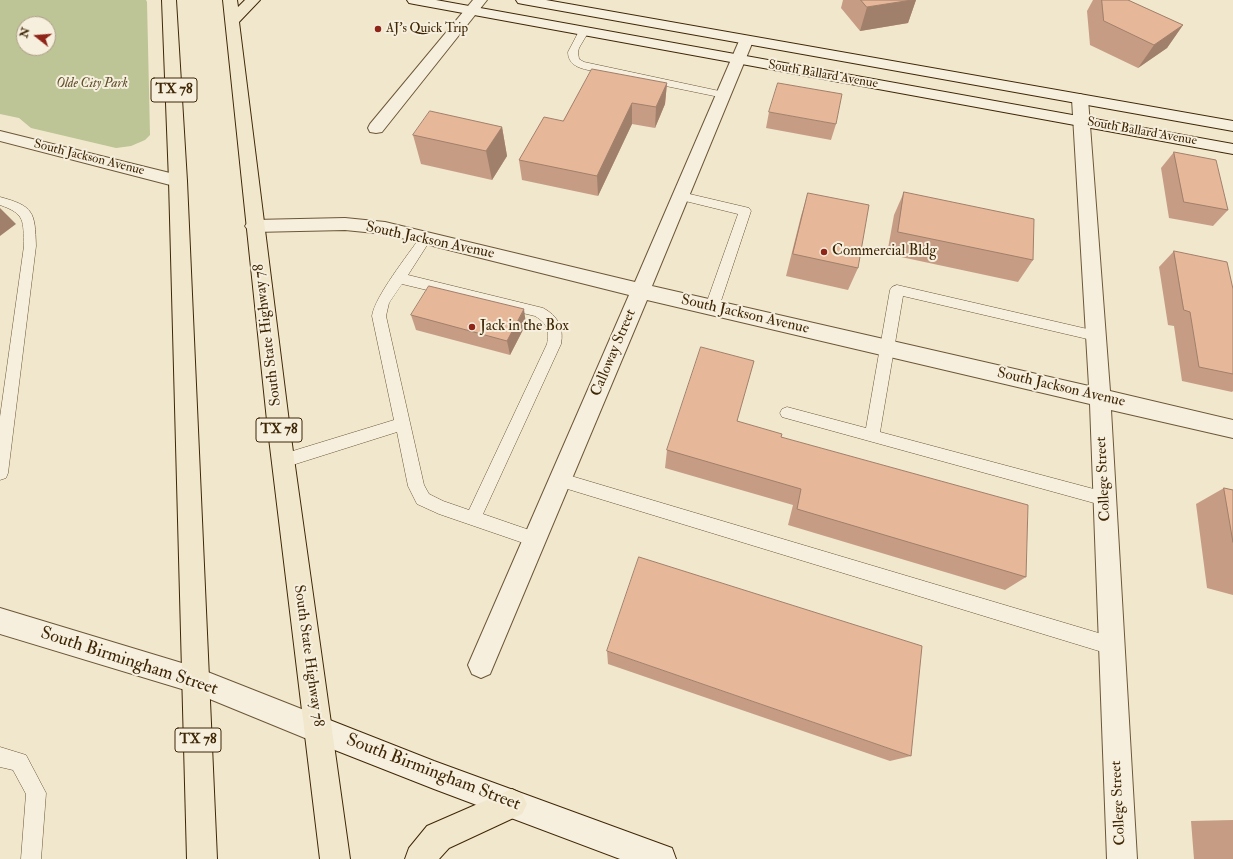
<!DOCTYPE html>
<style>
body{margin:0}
#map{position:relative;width:1233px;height:859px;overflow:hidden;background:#f1e7cc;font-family:"IM FELL Double Pica",serif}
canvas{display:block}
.north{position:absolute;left:16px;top:16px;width:40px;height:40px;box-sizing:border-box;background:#f6efde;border:1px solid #ad9f87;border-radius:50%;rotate:287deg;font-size:11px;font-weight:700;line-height:16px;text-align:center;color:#3f2705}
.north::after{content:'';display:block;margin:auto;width:14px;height:18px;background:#8f2418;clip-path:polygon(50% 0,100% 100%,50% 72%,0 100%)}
</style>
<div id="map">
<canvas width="1233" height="859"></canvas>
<div class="north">N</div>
</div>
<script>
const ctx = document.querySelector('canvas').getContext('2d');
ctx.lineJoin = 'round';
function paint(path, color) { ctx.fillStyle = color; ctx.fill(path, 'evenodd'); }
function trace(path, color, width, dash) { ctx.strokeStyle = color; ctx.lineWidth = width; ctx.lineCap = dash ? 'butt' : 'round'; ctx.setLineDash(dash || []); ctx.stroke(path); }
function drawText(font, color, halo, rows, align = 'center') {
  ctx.font = font + ' "IM FELL Double Pica",serif'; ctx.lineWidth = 4; ctx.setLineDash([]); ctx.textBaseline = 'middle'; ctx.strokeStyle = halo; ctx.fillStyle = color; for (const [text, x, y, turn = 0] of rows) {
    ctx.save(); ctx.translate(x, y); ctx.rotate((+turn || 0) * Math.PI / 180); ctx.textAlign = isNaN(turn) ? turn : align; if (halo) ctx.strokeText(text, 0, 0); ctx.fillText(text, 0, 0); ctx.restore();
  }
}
paint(new Path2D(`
 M 0,0 L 146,0 L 147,2 L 150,135 L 145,140 L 131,146 L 116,148 L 31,128 L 19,118 L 0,114 ZM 24,24 L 48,24 L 48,48 L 24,48 Z`), '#bdc496');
const lane = new Path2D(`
 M 584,28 L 589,31 L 579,48 L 578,52 L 579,59 L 584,62 L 724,92 L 729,95 L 724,98 L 588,70 C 578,68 568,64 568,52 L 579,31 Z
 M 681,192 L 745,207 L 749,208 L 751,211 L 719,307 L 717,311 L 712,312 L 707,311 L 705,307 L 738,214 L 677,199 L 675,196 L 677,193 Z
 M 0,197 C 34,206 35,212 36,246 L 8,473 L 6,478 L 0,480 L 0,417 L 24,246 C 23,221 26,214 0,205 Z
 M 425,235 L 429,236 L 431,239 L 408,275 L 543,308 C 558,316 564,328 561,344 L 483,514 L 541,534 L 543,539 L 541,544 L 535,547 L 439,514 L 417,504 L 408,486 L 397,432 L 283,468 L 278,466 L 275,461 L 278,456 L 283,454 L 394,420 L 372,316 C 375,296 408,255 421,236 ZM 402,284 L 535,316 C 547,323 550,331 547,344 L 469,510 L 443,501 L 429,494 L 424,485 L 386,316 L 389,303 Z
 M 897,285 L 1096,331 L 1101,332 L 1103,336 L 1101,340 L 1096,341 L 903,296 L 880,432 L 1105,492 L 1111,494 L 1113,499 L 1111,504 L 1105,506 L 782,417 L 780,413 L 782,409 L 787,407 L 866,428 L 890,290 L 892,287 Z
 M 561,473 L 1112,637 L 1118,640 L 1121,646 L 1118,652 L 1112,655 L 561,487 L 555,485 L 553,480 L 555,475 Z
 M 0,747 L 26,755 L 46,793 L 41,859 L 21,859 L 26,794 L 13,770 L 0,767 Z`);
const street = new Path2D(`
 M 473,0 L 487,0 L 382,132 L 376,133 L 370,132 L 368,128 L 370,124 Z
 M 746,37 L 751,38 L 753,41 L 652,286 L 1089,386 L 1072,99 L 1075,96 L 1080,94 L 1085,96 L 1088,99 L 1110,391 L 1233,420 L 1233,438 L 1111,410 L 1137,859 L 1107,859 L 1090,404 L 647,300 L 490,674 L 481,678 L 472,674 L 468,665 L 629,295 L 385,234 L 345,230 L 254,232 L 248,230 L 245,226 L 248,222 L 254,220 L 345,218 L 385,222 L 635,282 L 739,41 L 741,38 Z
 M 0,131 L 178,175 L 184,177 L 187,181 L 184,185 L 178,187 L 0,141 Z
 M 0,608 L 195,667 L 327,719 L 331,729 L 327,739 L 317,743 L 195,693 L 0,634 Z`);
const secondary = new Path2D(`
 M 407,0 L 436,0 L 1233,144 L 1233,154 L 414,4 L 409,3 Z
 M 516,0 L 546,0 L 1233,121 L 1233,131 L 523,4 L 518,3 Z
 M 317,715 L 434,761 L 661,844 L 672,848 L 676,859 L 620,859 L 434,789 L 317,743 L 307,739 L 303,729 L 307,719 Z`);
const primary = new Path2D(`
 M 162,0 L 176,0 L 187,181 L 217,859 L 187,859 L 169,181 Z
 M 223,0 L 237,0 L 238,7 L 245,0 L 260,0 L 239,22 L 290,430 L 350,859 L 320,859 L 268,430 Z
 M 512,789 L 522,794 L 527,804 L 522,814 L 449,848 L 439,859 L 405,859 L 409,848 L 427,826 Z`);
trace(lane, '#6c5737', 1);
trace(street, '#6c5737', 2);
trace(secondary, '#3f2705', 2);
trace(primary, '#3f2705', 2);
paint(lane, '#f6efde');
paint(street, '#f6efde');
paint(secondary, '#f6efde');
paint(primary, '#f1e7cc');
paint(new Path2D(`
 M 843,0 L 916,0 L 908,23 L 860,31 L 841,8 Z
 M 1093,0 L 1128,0 L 1183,25 L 1167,48 L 1138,68 L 1090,45 L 1087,11 Z
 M 667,83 L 665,104 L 655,128 L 632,124 L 598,196 L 522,180 L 519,160 L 563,121 Z
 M 769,112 L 836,124 L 831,140 L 766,128 Z
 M 502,127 L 507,156 L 492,180 L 421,164 L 413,135 Z
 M 1174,152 L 1228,210 L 1213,226 L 1169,218 L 1161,168 Z
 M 904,192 L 1033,260 L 1018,282 L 887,254 L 894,215 Z
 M 808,193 L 858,268 L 848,290 L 786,276 L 801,216 Z
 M 1174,251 L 1233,289 L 1233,391 L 1232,392 L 1182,381 L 1174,326 L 1168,325 L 1159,267 Z
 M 411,315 L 526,324 L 510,355 L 416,330 Z
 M 737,421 L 781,437 L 1026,577 L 1005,590 L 788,525 L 793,505 L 665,468 L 667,450 Z
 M 1224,488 L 1233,490 L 1233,595 L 1207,588 L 1196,504 Z
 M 607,651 L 911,756 L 890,761 L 608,664 Z
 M 1233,820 L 1233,859 L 1194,859 L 1191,821 Z`), '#c69d84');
paint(new Path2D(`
 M 912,0 L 916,0 L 908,23 L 860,31 L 867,7 Z
 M 1183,25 L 1167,48 L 1138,68 L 1154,45 Z
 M 667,83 L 665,104 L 655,128 L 656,107 Z
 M 632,103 L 632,124 L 598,196 L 597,176 Z
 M 502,127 L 507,156 L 492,180 L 486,151 Z
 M 0,208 L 16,224 L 0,236 Z
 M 524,309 L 526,324 L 510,355 L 507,341 Z`), '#a1806b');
const building = new Path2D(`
 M 861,0 L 912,0 L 867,7 Z
 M 1102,0 L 1128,0 L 1183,25 L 1154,45 L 1104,21 Z
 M 592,69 L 667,83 L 656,107 L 632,103 L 597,176 L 519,160 L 544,117 L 563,121 Z
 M 778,83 L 842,94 L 836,124 L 769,112 Z
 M 430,111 L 502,127 L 486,151 L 413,135 Z
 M 1174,152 L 1216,160 L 1228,210 L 1184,202 Z
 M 904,192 L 1034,219 L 1033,260 L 898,232 Z
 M 808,193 L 869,205 L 858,268 L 793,254 Z
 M 1174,251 L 1227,262 L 1233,289 L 1233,374 L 1199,367 L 1190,312 L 1184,310 Z
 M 429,286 L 524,309 L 507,341 L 411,315 Z
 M 701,347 L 754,361 L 737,421 L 782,434 L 781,437 L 1028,505 L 1026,577 L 797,509 L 801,489 L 667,450 Z
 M 1224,488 L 1233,490 L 1233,542 Z
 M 639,557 L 922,646 L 911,756 L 607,651 Z`);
paint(building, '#e6b799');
trace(building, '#a1806b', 1);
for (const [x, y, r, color] of [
 [378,29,4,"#8f2418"],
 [824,252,4,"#8f2418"],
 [472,327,4,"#8f2418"]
]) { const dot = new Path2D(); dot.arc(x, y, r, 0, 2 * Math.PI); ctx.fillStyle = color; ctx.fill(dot); trace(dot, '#f6efde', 1.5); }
drawText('13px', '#3f2705', '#f6efde', [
 ["AJ's Quick Trip",386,29]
], 'left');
drawText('13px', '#3f2705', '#f6efde', [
 ["South Ballard Avenue",823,75,10],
 ["South Ballard Avenue",1142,132,10],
 ["South Jackson Avenue",89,158,14]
]);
drawText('italic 13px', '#5e4e29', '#f6efde', [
 ["Olde City Park",92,84]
]);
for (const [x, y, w] of [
 [174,90,46],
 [279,430,46],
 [198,740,46]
]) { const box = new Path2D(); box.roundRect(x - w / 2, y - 12, w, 24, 3); ctx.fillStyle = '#f6efde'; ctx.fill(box); trace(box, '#3f2705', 1); }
drawText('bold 14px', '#3f2705', null, [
 ["TX 78",174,90],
 ["TX 78",279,430],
 ["TX 78",198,740]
]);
drawText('15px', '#3f2705', '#f6efde', [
 ["South Jackson Avenue",430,241,12],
 ["South Jackson Avenue",745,315,13],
 ["South State Highway 78",268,335,-97],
 ["Calloway Street",614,353,-67],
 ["South Jackson Avenue",1061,388,13],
 ["College Street",1104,479,-93],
 ["South State Highway 78",308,656,82],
 ["College Street",1119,803,-93]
]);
drawText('15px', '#3f2705', '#f6efde', [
 ["Commercial Bldg",832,252],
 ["Jack in the Box",480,327]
], 'left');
drawText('18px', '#3f2705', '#f6efde', [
 ["South Birmingham Street",129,662,18],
 ["South Birmingham Street",433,773,21]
]);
</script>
